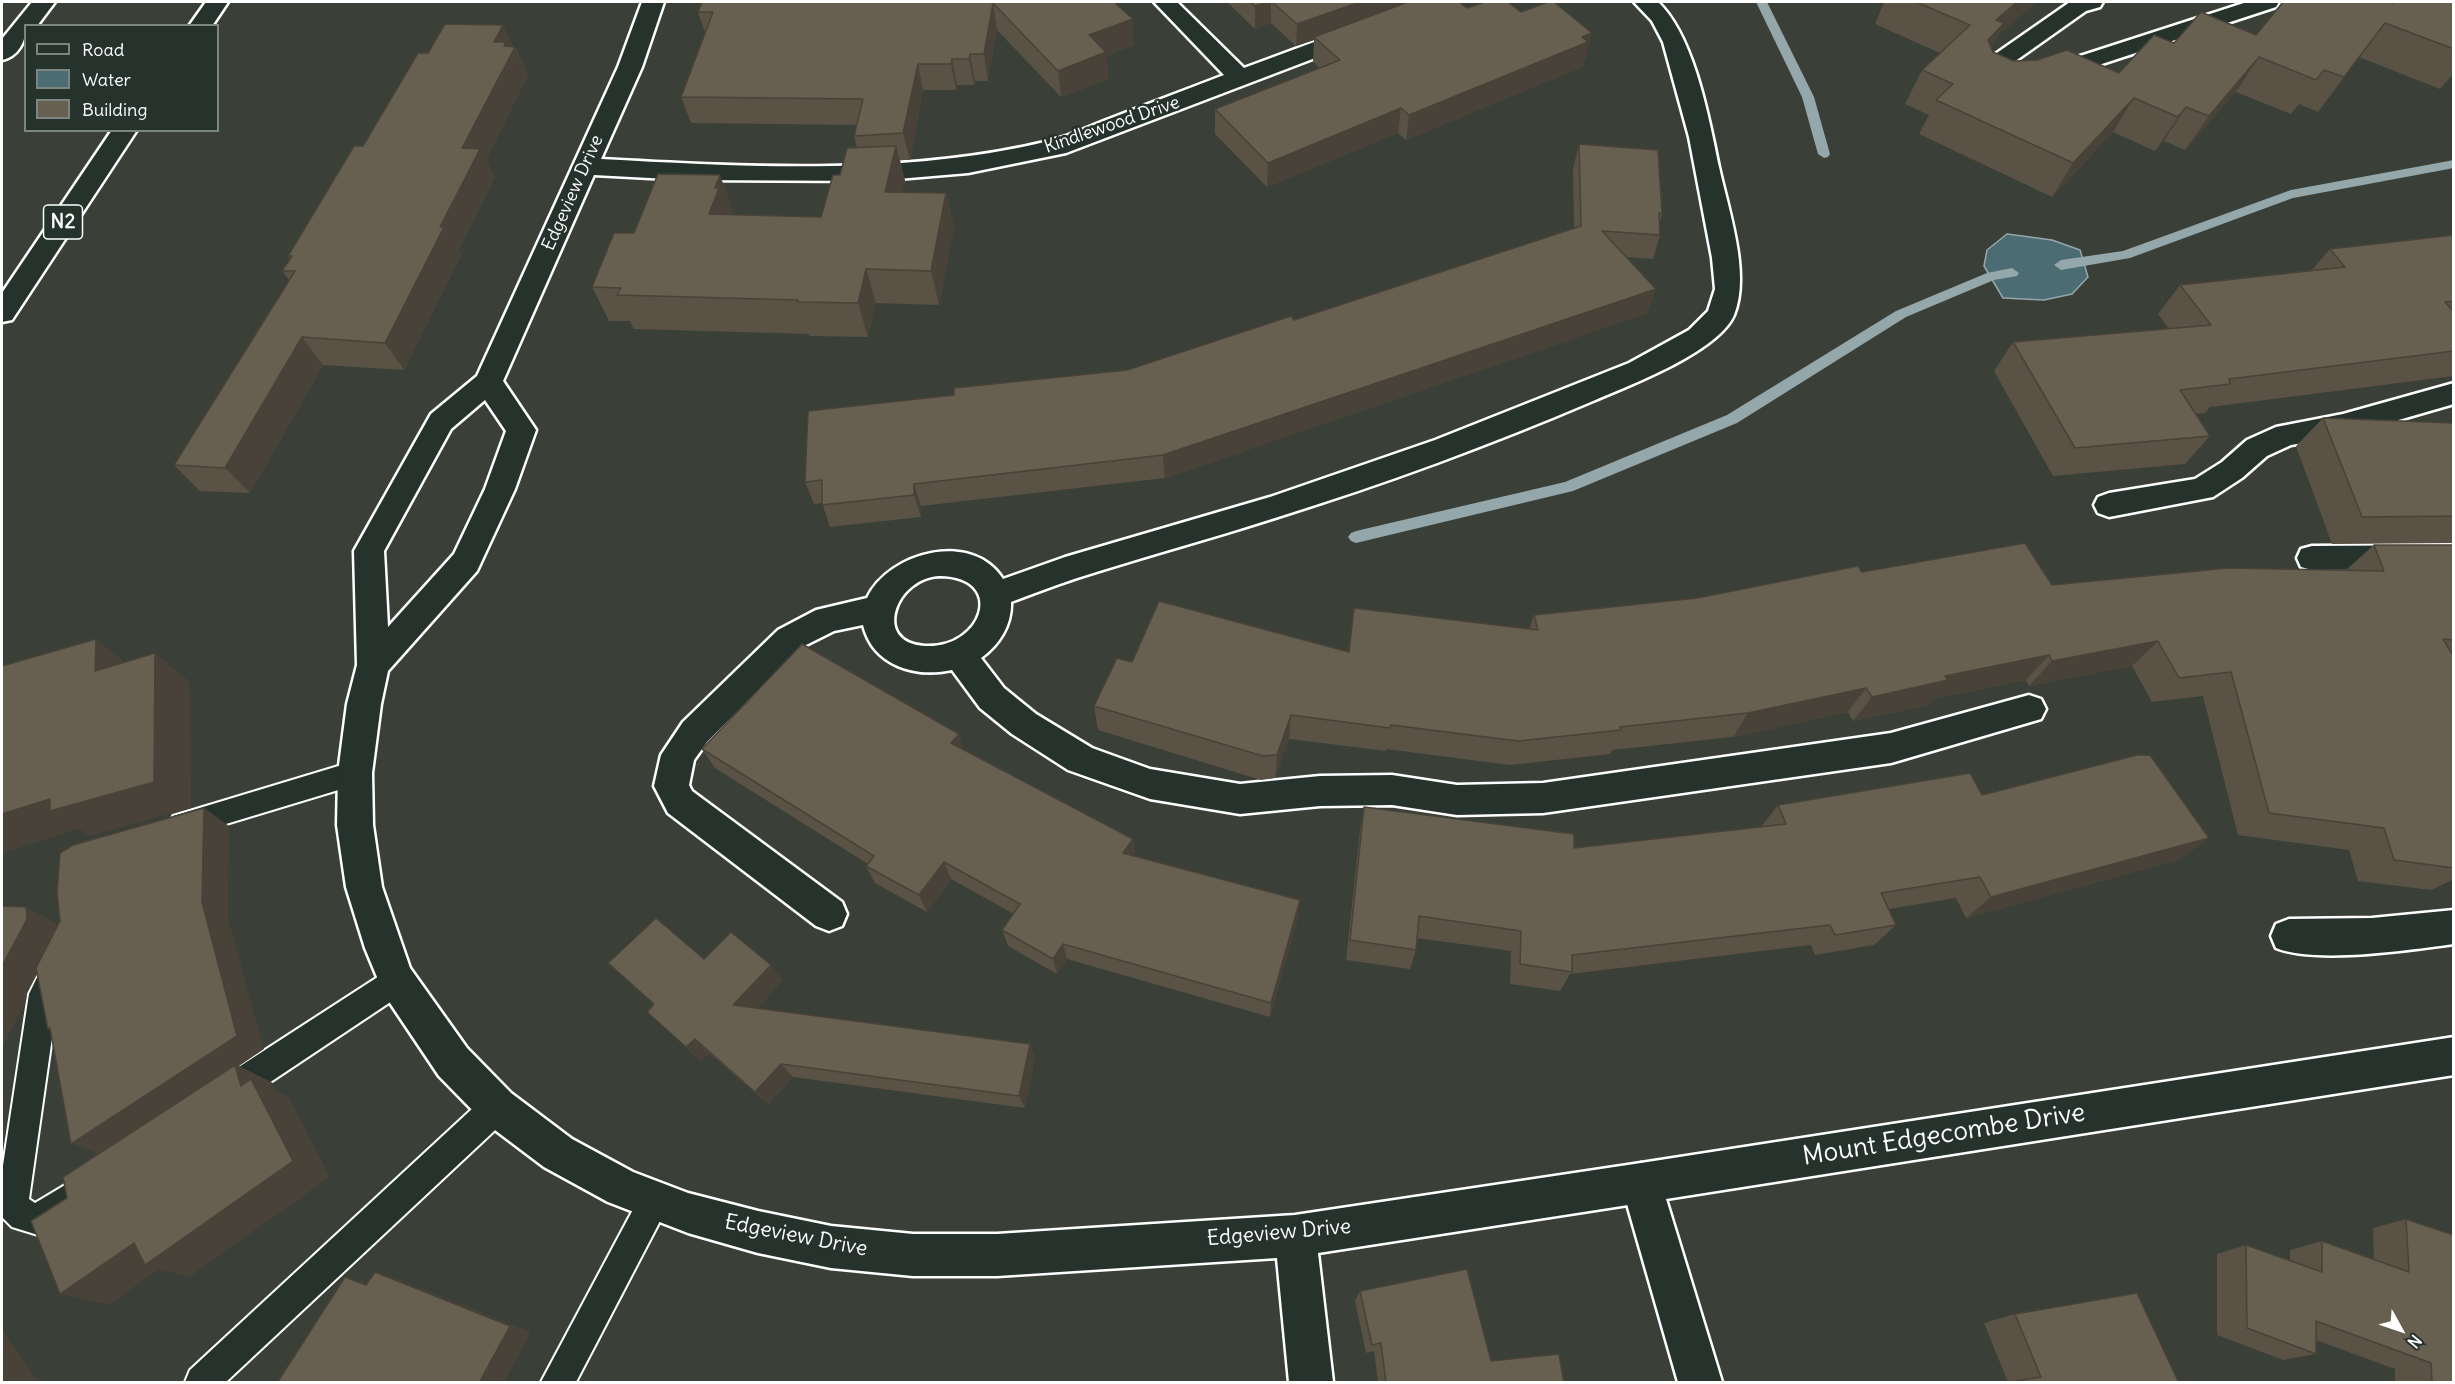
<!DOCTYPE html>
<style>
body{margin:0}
#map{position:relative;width:2455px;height:1384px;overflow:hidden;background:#3a4038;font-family:Delius,sans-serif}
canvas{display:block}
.frame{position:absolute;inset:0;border:3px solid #fff;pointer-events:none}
.legend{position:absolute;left:24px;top:24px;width:195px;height:108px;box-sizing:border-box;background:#26332d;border:2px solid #7d8581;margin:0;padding:8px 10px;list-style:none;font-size:18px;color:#fff}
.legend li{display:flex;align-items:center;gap:12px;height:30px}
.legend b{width:30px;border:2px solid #7d8581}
.north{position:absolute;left:2371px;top:1300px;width:60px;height:60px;-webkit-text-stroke:4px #26332d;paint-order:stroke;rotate:130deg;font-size:16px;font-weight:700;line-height:24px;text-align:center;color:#fff}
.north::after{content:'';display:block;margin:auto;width:21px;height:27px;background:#fff;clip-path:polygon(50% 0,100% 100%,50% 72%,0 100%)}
</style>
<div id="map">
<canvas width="2455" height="1384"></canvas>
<div class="frame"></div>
<ul class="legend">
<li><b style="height:8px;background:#26332d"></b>Road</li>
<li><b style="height:16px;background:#4c6c73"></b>Water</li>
<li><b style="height:16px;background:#675f50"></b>Building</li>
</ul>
<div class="north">N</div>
</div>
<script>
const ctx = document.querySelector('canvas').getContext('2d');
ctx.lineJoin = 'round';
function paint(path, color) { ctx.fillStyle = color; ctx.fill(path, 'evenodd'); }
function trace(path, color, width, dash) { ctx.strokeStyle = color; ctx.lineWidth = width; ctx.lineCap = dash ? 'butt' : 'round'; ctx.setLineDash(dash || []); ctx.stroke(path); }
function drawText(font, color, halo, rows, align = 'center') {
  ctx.font = font + ' Delius,sans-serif'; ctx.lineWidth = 5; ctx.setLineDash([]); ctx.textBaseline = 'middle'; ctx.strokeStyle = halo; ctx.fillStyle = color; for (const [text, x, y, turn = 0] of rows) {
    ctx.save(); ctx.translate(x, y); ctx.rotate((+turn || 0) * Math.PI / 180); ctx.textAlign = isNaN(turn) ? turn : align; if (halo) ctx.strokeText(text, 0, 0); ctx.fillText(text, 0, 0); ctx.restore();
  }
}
const water = new Path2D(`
 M 2007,234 L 2052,240 L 2080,250 L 2088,277 L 2072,294 L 2044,300 L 2003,298 L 1984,266 L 1987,250 Z`);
paint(water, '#4c6c73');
trace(water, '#94a7ab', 1.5);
paint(new Path2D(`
 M 1756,2 L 1767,2 L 1814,97 L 1830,154 L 1828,157 L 1824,158 L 1818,154 L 1802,97 Z
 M 2454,160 L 2454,168 L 2293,198 L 2130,258 L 2061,270 L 2054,265 L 2061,260 L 2123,251 L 2291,190 Z
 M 2012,268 L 2019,273 L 2017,276 L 1994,280 L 1906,317 L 1737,423 L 1573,491 L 1356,543 L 1351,541 L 1348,537 L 1351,533 L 1356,531 L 1565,482 L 1727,415 L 1896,311 L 1987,273 Z`), '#94a7ab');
const lane = new Path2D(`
 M 355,761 L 364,765 L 368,773 L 364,781 L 355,785 L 183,837 L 173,834 L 169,825 L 173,816 L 183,813 Z
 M 55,957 L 65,961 L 69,971 L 58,995 L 29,1199 L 35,1203 L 65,1185 L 76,1190 L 81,1201 L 76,1212 L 38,1235 L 12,1227 L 2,1217 L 2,1172 L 29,994 L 45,961 Z
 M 397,967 L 407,971 L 411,981 L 407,991 L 236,1105 L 225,1109 L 214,1105 L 210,1094 L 214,1083 L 387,971 Z
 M 497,1092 L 508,1096 L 512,1107 L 508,1118 L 226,1382 L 185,1382 L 190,1370 L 486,1096 Z
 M 655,1184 L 666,1189 L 671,1200 L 576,1382 L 541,1382 L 644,1189 Z`);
const street = new Path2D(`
 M 642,2 L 664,2 L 642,67 L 601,159 C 748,167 905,176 1049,141 C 1070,136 1090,126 1109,119 C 1147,104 1186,90 1224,75 L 1154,2 L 1177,2 L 1244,68 L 1422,2 L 1452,2 L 1449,7 L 1066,153 L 968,173 L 874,181 L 687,180 L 594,175 L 503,381 L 536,430 L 515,489 L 477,571 L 388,671 L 381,704 L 372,773 L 373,825 L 382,887 L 410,968 L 467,1048 L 511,1093 L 572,1139 L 633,1172 L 688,1193 L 758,1211 L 831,1226 L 913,1234 L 997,1234 L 1295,1215 L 1641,1163 L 1655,1169 L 1661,1183 L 1655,1197 L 1641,1203 L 1318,1253 L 1333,1382 L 1289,1382 L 1277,1258 L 997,1276 L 913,1276 L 831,1268 L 758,1253 L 688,1233 L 608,1202 L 544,1167 L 483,1121 L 439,1076 L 384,994 L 365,948 L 346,887 L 337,825 L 338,773 L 347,704 L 357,665 L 354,551 L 431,414 L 477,376 L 618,67 ZM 485,400 L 506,431 L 485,489 L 454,554 L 388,627 L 384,551 L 451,429 Z
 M 1634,2 L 1658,2 C 1694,36 1709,118 1719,167 C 1728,209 1751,274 1734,315 C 1718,352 1630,385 1593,401 C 1490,445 1384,484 1278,517 C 1210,539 1142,557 1074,579 C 1053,586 1032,594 1011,602 C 1012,625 999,645 981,658 L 1004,688 L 1036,714 L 1092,748 L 1150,769 L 1240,784 L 1320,776 L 1392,775 L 1457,785 L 1543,783 L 1891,733 L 2029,695 L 2041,699 L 2046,709 L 2041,719 L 1891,763 L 1543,813 L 1457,815 L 1392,805 L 1320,806 L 1240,814 L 1150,799 L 1068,770 L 1012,734 L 980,708 L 952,670 C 915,678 873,666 863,625 L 834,631 L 800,648 L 707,742 L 694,760 L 689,785 L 692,791 L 842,902 L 847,914 L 842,926 L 829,931 L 816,926 L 668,813 L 654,786 L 661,755 L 683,722 L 778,630 L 816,610 L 867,598 C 889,552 972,530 1003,579 L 1065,557 L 1270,497 L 1435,440 L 1629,363 L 1689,330 L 1708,311 L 1715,289 L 1712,258 L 1689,137 L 1663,42 L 1652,21 ZM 940,576 C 1007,577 983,649 925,646 C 871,643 896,577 940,576 Z
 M 2070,2 L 2103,2 L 2100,7 L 2086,11 L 1997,74 L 1996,76 L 2004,81 L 2008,86 L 2004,91 L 1996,93 L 1977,85 L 1972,76 L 1981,64 Z
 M 2247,2 L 2279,2 L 2276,7 L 2056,79 L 2048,81 L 2040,79 L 2036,74 L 2040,69 Z
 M 2454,383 L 2454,404 L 2343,436 L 2291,445 L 2267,456 L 2242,478 L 2213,497 L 2109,517 L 2098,513 L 2094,505 L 2098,497 L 2109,493 L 2195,479 L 2222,462 L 2247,440 L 2276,427 L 2343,414 Z
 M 2454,545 L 2454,569 L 2312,570 L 2301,567 L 2297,558 L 2301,549 L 2312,546 Z
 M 2454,910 L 2454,944 C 2409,950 2316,964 2276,948 L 2271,936 L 2276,924 L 2289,919 L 2372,918 Z`);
const secondary = new Path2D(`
 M 2454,1037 L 2454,1075 L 1666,1199 L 1722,1382 L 1678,1382 L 1621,1183 L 1627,1169 L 1641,1163 Z`);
const highway = new Path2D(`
 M 32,2 L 55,2 L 37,26 L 26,26 C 26,41 18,57 2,60 L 2,39 Z
 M 206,2 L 228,2 L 212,26 L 189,26 Z
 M 112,130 L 137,130 L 12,320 L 2,322 L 2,293 Z`);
trace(lane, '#fff', 4);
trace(street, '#fff', 5);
trace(secondary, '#fff', 5);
trace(highway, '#fff', 5);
paint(lane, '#26332d');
paint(street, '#26332d');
paint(secondary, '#26332d');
paint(highway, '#26332d');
paint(new Path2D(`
 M 702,2 L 1114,2 L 1134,45 L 1107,56 L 1108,79 L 1061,97 L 997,30 L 988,81 L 975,81 L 974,85 L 957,85 L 956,90 L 923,90 L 910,160 L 900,160 L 905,181 L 902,192 L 946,193 L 954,228 L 939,305 L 876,303 L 868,337 L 810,336 L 809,334 L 634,329 L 630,321 L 609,321 L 592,287 L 634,233 L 733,210 L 731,215 L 821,217 L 840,175 L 857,148 L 854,136 L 857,125 L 691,123 L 681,97 L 705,32 L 698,12 Z
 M 1227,2 L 1459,2 L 1467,8 L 1521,12 L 1586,58 L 1584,59 L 1582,67 L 1406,140 L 1398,133 L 1267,187 L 1215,134 L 1215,109 L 1320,68 L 1313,61 L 1314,40 L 1296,46 L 1271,23 L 1255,29 Z
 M 1884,2 L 2036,2 L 1996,38 L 1991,49 L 1993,52 L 2014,61 L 2119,73 L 2174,43 L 2256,35 L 2393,3 L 2454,2 L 2454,73 L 2440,89 L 2359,57 L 2318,112 L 2299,104 L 2291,114 L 2236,92 L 2185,150 L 2164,141 L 2155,151 L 2113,132 L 2052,197 L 1919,134 L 1929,115 L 1905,104 L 1922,70 L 1940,53 L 1875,24 Z
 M 515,47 L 528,75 L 486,160 L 495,177 L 458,251 L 461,255 L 404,370 L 323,365 L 250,493 L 200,491 L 174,465 L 289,280 L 282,271 L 290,258 L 288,256 L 363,146 L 428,53 Z
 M 1579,144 L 1662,213 L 1660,222 L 1660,235 L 1653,259 L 1626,257 L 1648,313 L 1165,478 L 921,506 L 921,517 L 830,527 L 822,503 L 814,504 L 805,482 L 954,395 L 1127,370 L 1294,320 L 1574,228 L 1573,169 Z
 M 2454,235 L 2454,376 L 2210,407 L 2205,413 L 2195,414 L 2210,436 L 2185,464 L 2053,476 L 1994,371 L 2013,342 L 2169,329 L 2158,314 L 2180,285 L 2312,270 L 2330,249 Z
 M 2323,418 L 2454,423 L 2454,543 L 2332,544 L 2296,446 Z
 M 2374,545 L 2454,545 L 2454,879 L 2431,890 L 2358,881 L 2349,850 L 2238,835 L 2203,696 L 2152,702 L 2132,666 L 2029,686 L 2026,680 L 1933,699 L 1928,705 L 1853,721 L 1848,712 L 1733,737 L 1612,750 L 1610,754 L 1510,765 L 1386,749 L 1386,751 L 1289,739 L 1275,778 L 1261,780 L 1098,730 L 1094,706 L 1132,662 L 1349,652 L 1529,629 L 1534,615 L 1697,598 L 1862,572 L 2052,585 L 2346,570 Z
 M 702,749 L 964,750 L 1133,839 L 1135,856 L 1298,917 L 1270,1017 L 1067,959 L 1057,974 L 1008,946 L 1002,930 L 1014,914 L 951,879 L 927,912 L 875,883 L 866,866 L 868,864 L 715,768 Z
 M 1982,795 L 2209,838 L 2178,860 L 1966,918 L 1956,898 L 1889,909 L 1896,925 L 1874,945 L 1815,955 L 1811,945 L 1570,974 L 1560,991 L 1510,984 L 1511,951 L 1417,938 L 1416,950 L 1410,969 L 1346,960 L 1360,830 L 1364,807 L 1574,848 L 1761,827 L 1778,805 Z
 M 704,959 L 783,980 L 757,1008 L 1030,1044 L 1035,1057 L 1025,1108 L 793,1077 L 768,1104 L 709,1053 L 701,1061 L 647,1012 L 654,1004 L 608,963 Z
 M 2406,1219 L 2454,1383 L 2395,1383 L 2395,1369 L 2316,1340 L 2316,1354 L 2283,1360 L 2217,1335 L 2217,1254 L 2246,1245 L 2290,1261 L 2290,1250 L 2322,1241 L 2374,1260 L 2373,1228 Z
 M 1360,1291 L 1491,1361 L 1564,1383 L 1378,1383 L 1374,1351 L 1366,1353 L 1355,1301 Z
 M 2015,1314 L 2179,1383 L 2008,1382 L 1984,1323 Z`), '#595245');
paint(new Path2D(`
 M 1269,2 L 1271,2 L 1271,23 L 1255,29 L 1255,6 Z
 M 1360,2 L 1419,2 L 1314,37 L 1314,40 L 1296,46 L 1297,24 Z
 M 2017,2 L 2036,2 L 1996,38 L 1987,57 L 1979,54 L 1996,20 Z
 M 993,3 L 997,30 L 988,81 L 984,54 Z
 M 1133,19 L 1134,45 L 1107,56 L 1108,79 L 1061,97 L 1058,71 L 1089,35 Z
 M 503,25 L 528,75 L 486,160 L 495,177 L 458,251 L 461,255 L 404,370 L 385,343 L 440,227 L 462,148 L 494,42 Z
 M 1592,33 L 1586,58 L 1584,59 L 1582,67 L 1406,140 L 1409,115 Z
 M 970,54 L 975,81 L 974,85 L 969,59 Z
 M 2259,57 L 2236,92 L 2185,150 L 2209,116 Z
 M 952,59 L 957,85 L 956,90 L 951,64 Z
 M 918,64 L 923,90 L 910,160 L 903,133 Z
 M 2134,98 L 2113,132 L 2052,197 L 2073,163 Z
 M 2186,107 L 2164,141 L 2155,151 L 2178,117 Z
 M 1401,108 L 1398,133 L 1267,187 L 1268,163 Z
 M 896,146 L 905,181 L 894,227 L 885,192 Z
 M 720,175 L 733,210 L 730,218 L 709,214 L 715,188 Z
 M 946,193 L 954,228 L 939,305 L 931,271 Z
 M 866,269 L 876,303 L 868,337 L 858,303 Z
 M 1656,289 L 1648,313 L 1165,478 L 1163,455 Z
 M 302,337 L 323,365 L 250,493 L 225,468 Z
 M 914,484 L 921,506 L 921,517 L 914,495 Z
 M 96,639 L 133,669 L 95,671 Z
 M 2158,641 L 2132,666 L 2029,686 L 2052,661 Z
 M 155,653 L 190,682 L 191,808 L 90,836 L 79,829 L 2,853 L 2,814 Z
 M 2049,655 L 2026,680 L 1933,699 L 1928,705 L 1853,721 L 1872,697 L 1945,676 Z
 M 1866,688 L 1848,712 L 1733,737 L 1748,713 Z
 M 1291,715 L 1289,739 L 1275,778 L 1277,755 Z
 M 959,734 L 965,753 L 951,743 Z
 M 204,808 L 229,826 L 228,918 L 264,1049 L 239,1066 L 273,1083 L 276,1091 L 289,1097 L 330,1177 L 189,1277 L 159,1269 L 109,1305 L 60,1294 L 103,1155 L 71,1144 L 202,902 Z
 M 2209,838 L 2178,860 L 1966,918 L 1991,897 Z
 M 1133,839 L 1135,856 L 1123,853 Z
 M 944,862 L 951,879 L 927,912 L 919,895 Z
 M 1300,900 L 1298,917 L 1270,1017 L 1271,1003 Z
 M 26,907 L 56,923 L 58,935 L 27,993 L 26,1001 L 2,1048 L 2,966 Z
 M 1063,944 L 1067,959 L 1057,974 L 1053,959 Z
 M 771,965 L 783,980 L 746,1019 L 733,1005 Z
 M 695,1039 L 709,1053 L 701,1061 L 686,1047 Z
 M 1030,1044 L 1035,1057 L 1025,1108 L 1019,1096 Z
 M 781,1064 L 793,1077 L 768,1104 L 755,1092 Z
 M 375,1272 L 400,1280 L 531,1332 L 504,1383 L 479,1383 Z
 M 345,1277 L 370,1284 L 366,1285 Z
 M 2,1329 L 39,1383 L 2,1383 Z`), '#484238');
const building = new Path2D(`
 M 702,2 L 1114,2 L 1133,19 L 1089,35 L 1106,52 L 1058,71 L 993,3 L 984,54 L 970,54 L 969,59 L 952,59 L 951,64 L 918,64 L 903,133 L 854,136 L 863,99 L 681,97 L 713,12 L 698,12 Z
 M 1250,2 L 1269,2 L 1255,6 Z
 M 1272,2 L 1360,2 L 1297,24 Z
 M 1408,2 L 1459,2 L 1467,8 L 1485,2 L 1508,2 L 1521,12 L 1548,2 L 1554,2 L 1592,33 L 1582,37 L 1588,42 L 1409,115 L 1401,108 L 1268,163 L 1215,109 L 1340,60 L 1314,37 Z
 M 1916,2 L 2017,2 L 1996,20 L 2004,23 L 1988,40 L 1993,52 L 2014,61 L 2037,60 L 2067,50 L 2119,73 L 2154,35 L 2174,43 L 2201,12 L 2256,35 L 2283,2 L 2389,2 L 2393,3 L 2394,2 L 2454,2 L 2454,49 L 2385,23 L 2344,77 L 2324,70 L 2316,80 L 2259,57 L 2209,116 L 2186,107 L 2178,117 L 2134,98 L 2073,163 L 1936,100 L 1953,84 L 1922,70 L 1970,25 Z
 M 445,24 L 503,25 L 494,42 L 506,42 L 504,46 L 515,47 L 462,148 L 480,149 L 440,227 L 444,227 L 385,343 L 302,337 L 225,468 L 174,465 L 295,271 L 282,271 L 292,256 L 288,256 L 354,146 L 363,146 L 418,53 L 428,53 Z
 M 1579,144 L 1658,150 L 1662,213 L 1659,213 L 1660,235 L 1602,231 L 1656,289 L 1163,455 L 914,484 L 914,495 L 822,505 L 822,480 L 805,482 L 808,411 L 954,395 L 954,388 L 1127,370 L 1291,316 L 1294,320 L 1581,226 Z
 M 896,146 L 885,192 L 946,193 L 931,271 L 866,269 L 858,303 L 798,302 L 798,300 L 617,295 L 621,288 L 592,287 L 614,233 L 634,233 L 658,174 L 720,175 L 715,188 L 719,188 L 709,214 L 821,217 L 833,175 L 840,175 L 847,148 Z
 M 2454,235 L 2454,301 L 2445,302 L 2454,312 L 2454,351 L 2229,379 L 2230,384 L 2180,390 L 2210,436 L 2075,448 L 2013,342 L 2211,325 L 2180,285 L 2345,267 L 2330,249 Z
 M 2323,418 L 2454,423 L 2454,516 L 2362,517 Z
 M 2025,543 L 2052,585 L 2228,568 L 2384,571 L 2374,545 L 2454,545 L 2454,640 L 2443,639 L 2454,657 L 2454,868 L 2394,860 L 2384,828 L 2269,813 L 2231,672 L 2179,678 L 2158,641 L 2052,661 L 2049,655 L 1945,676 L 1948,680 L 1872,697 L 1866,688 L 1748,713 L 1620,727 L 1621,730 L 1518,741 L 1391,725 L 1390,728 L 1291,715 L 1277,755 L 1263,756 L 1094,706 L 1117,658 L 1132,662 L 1159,601 L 1349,652 L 1354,608 L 1538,630 L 1534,615 L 1697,598 L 1858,566 L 1862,572 Z
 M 96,639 L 95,671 L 155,653 L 154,782 L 50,811 L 50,799 L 2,814 L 2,666 Z
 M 802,644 L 959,734 L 951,743 L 1133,839 L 1123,853 L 1300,900 L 1271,1003 L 1063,944 L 1053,959 L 1002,930 L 1020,904 L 944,862 L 919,895 L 866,866 L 874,856 L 702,749 Z
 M 2137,755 L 2150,755 L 2209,838 L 1991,897 L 1980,877 L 1881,893 L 1896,925 L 1835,935 L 1830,925 L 1572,955 L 1572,972 L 1520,964 L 1521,931 L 1419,916 L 1416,950 L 1350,940 L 1364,807 L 1574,834 L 1574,848 L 1786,824 L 1778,805 L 1970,773 L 1982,795 Z
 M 204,808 L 202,902 L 237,1036 L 71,1144 L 50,1028 L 48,1029 L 36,968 L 60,921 L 57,893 L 60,853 L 73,845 Z
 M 2,906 L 26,907 L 27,919 L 2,966 Z
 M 656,918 L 704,959 L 731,932 L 771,965 L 733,1005 L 1030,1044 L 1019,1096 L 781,1064 L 755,1092 L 695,1039 L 686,1047 L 647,1012 L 654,1004 L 608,963 Z
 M 235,1065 L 241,1086 L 251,1079 L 293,1161 L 145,1265 L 134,1243 L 60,1294 L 31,1221 L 67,1198 L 63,1177 Z
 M 2406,1219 L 2454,1235 L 2454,1383 L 2432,1383 L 2431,1363 L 2316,1321 L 2316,1354 L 2247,1328 L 2246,1245 L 2322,1272 L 2322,1241 L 2409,1272 Z
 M 1467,1269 L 1491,1361 L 1559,1354 L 1564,1383 L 1386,1383 L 1381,1343 L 1372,1345 L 1360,1291 Z
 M 375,1272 L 510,1326 L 479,1383 L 277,1383 L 345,1277 L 366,1285 Z
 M 2137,1293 L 2179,1383 L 2005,1383 L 2041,1377 L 2015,1314 Z`);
paint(building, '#675f50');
trace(building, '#484238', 1.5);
drawText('18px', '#fff', '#26332d', [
 ["Kindlewood Drive",1112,125,-19],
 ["Edgeview Drive",573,193,-66]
]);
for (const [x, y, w] of [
 [63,222,39]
]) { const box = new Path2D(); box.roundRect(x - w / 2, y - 17, w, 34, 4.5); ctx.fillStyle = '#26332d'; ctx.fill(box); trace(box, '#fff', 1.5); }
drawText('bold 20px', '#fff', null, [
 ["N2",63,222]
]);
drawText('21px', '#fff', '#26332d', [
 ["Edgeview Drive",1279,1233,-5],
 ["Edgeview Drive",796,1236,11]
]);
drawText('26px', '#fff', '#26332d', [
 ["Mount Edgecombe Drive",1944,1135,-9]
]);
</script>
